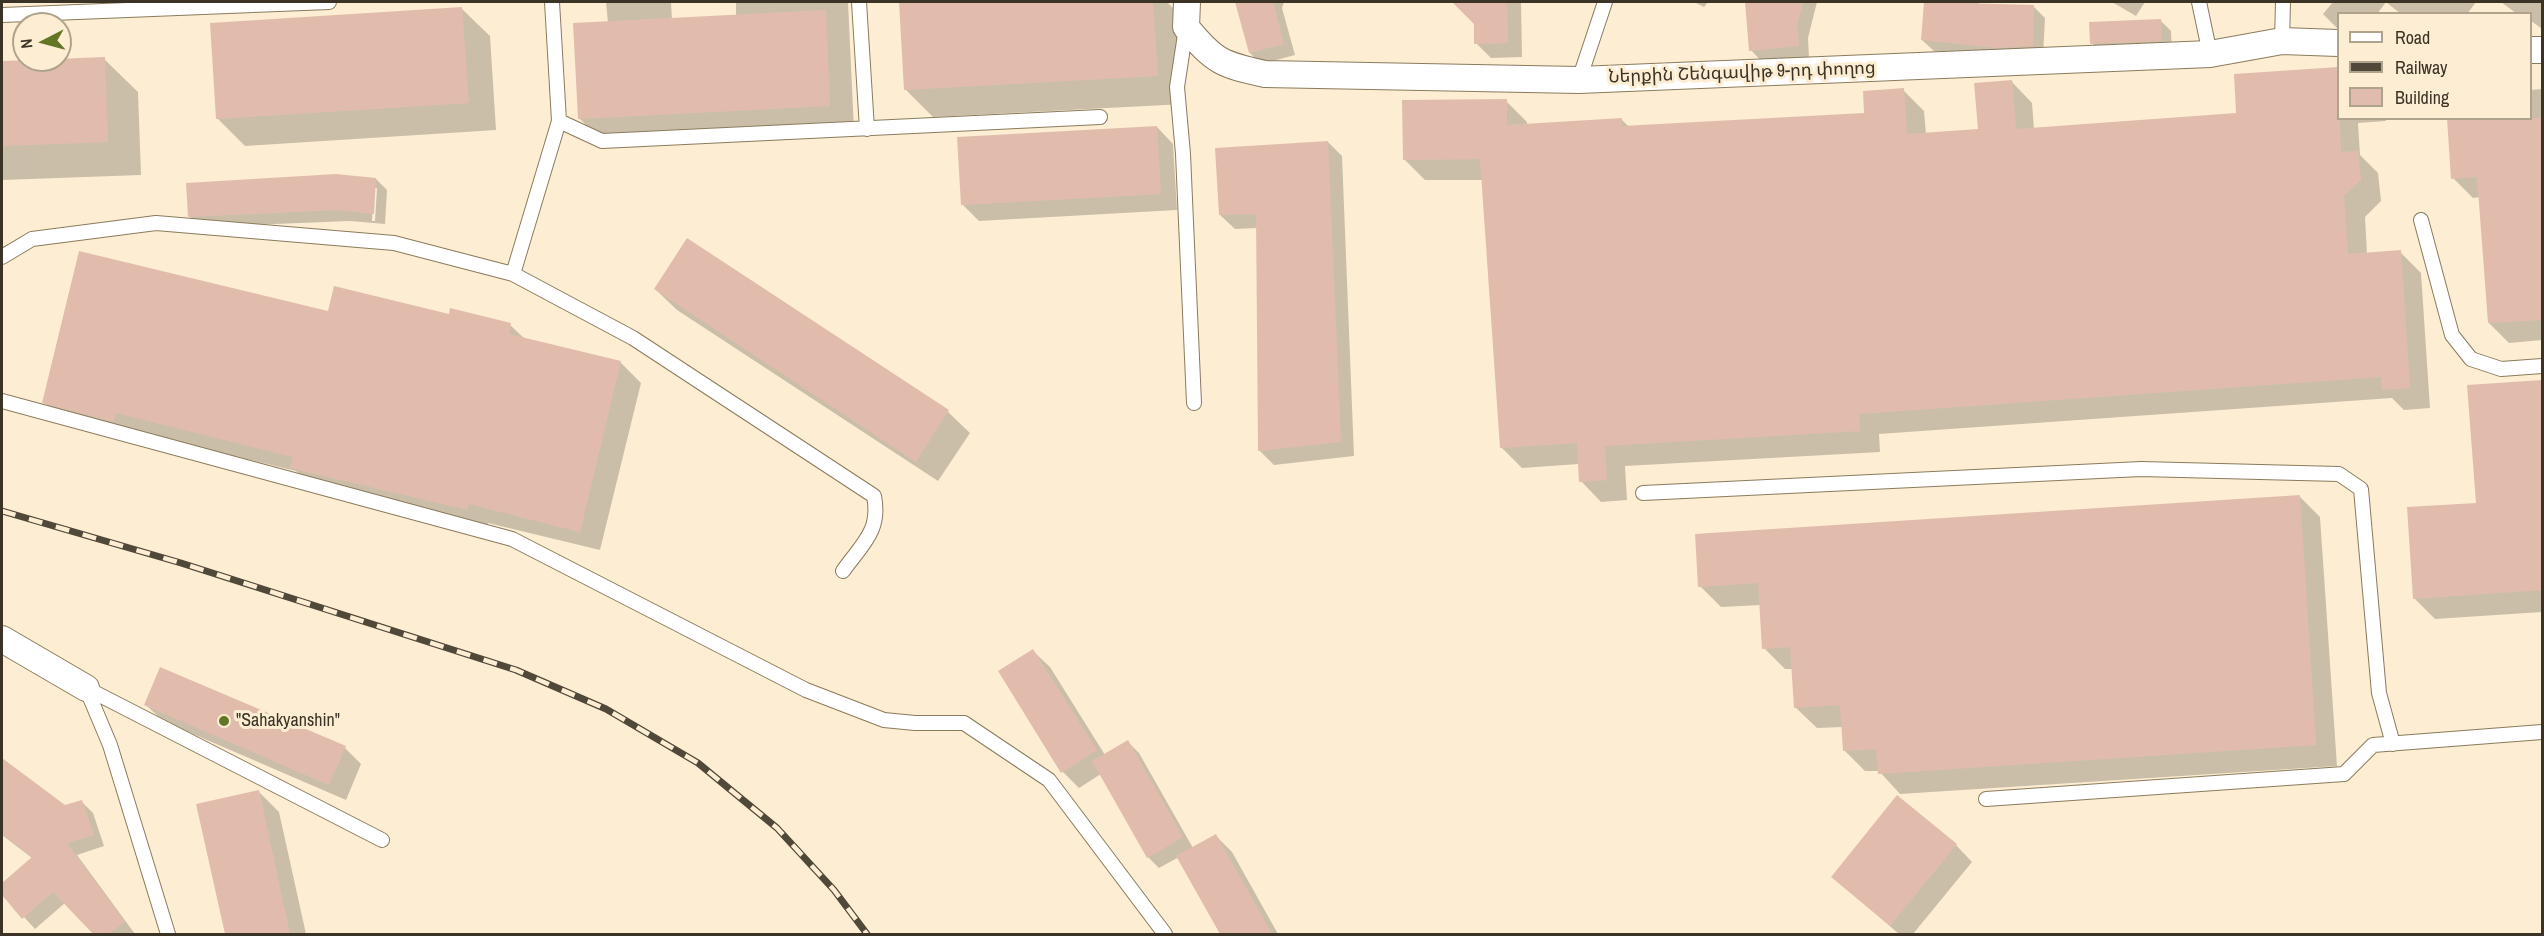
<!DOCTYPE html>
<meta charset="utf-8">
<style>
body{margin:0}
#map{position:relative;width:2544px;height:936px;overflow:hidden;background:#fdeed3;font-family:"Archivo Narrow",sans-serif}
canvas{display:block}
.frame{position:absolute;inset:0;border:3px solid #3b3326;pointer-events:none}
.legend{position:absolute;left:2337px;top:12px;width:195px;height:108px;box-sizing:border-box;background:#fdeed3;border:2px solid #afa38e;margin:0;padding:8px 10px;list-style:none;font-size:18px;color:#3b3326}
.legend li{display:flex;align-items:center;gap:12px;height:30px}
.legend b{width:30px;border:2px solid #afa38e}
.north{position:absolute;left:12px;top:12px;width:60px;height:60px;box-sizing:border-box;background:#fdeed3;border:2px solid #afa38e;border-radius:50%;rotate:264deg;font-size:16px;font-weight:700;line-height:24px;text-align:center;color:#3b3326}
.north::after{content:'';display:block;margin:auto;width:21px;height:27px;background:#637625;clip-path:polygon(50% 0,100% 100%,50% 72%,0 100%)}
</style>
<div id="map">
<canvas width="2544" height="936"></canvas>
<div class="frame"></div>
<ul class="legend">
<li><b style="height:8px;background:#fff"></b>Road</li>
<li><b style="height:8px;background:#504839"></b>Railway</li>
<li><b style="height:16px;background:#e1bcad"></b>Building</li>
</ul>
<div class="north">N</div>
</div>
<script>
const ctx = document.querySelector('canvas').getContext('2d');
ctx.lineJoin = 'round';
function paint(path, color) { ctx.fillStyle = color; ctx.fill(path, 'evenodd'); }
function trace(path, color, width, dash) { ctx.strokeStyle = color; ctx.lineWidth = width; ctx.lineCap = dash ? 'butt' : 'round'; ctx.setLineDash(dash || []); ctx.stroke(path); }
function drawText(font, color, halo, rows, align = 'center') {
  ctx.font = font + ' "Archivo Narrow","Noto Sans Armenian",sans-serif'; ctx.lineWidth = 6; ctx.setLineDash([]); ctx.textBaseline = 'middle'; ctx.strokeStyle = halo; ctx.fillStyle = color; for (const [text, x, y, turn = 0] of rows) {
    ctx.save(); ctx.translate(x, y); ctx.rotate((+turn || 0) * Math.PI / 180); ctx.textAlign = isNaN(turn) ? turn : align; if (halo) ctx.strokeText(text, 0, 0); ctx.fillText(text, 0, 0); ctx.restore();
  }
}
paint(new Path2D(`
 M 606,2 L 671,2 L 672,20 L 736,16 L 736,2 L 848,2 L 854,130 L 604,143 L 579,118 L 608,23 Z
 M 901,2 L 1167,2 L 1180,15 L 1185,104 L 933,117 L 905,89 Z
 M 1236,2 L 1284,2 L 1282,8 L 1295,55 L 1261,64 L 1250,53 Z
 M 1454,2 L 1521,2 L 1522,57 L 1491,58 L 1476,43 L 1475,24 Z
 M 1694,2 L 1708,2 L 1704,7 Z
 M 1748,2 L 1817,2 L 1808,38 L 1809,57 L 1762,62 L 1751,50 Z
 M 1926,2 L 1978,2 L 1978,4 L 2034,7 L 2045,18 L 2043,57 L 2010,58 L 1934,51 L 1922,40 Z
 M 2112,2 L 2145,2 L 2136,16 Z
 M 2333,2 L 2476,2 L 2467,14 L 2401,14 L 2386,2 L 2377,14 L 2338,14 L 2338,29 L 2323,14 Z
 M 2501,2 L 2542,2 L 2542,29 L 2530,20 L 2530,14 L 2517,14 Z
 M 462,9 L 490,36 L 496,130 L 245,146 L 217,118 Z
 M 2160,20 L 2171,31 L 2172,52 L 2103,55 L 2092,43 Z
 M 104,59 L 138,92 L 141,175 L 2,180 L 2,63 Z
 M 2338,69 L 2338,118 L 2385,118 L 2386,121 L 2358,123 L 2360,155 L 2378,173 L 2381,201 L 2365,217 L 2367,254 L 2400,252 L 2421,273 L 2430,408 L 2404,410 L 2392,398 L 1879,434 L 1880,452 L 1625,466 L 1627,500 L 1601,502 L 1581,481 L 1579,464 L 1522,468 L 1501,447 L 1483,180 L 1425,180 L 1404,159 L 1506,101 L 1527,122 L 1527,125 L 1621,119 L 1629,127 L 1866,114 L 1903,90 L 1924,111 L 1926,134 L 1979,131 L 2012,82 L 2032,103 L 2034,129 L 2238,115 L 2235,76 Z
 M 2542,89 L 2542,340 L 2509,343 L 2489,323 L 2480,197 L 2473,198 L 2453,178 L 2530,118 L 2530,90 Z
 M 1157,127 L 1173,144 L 1177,210 L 979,221 L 962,204 Z
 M 1328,142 L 1342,156 L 1354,456 L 1274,465 L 1259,450 L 1258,228 L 1235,229 L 1220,215 Z
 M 376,179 L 387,190 L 385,224 L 350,221 L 200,227 L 189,216 ZM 374,188 L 377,188 L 375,221 L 372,221 Z
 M 687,240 L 948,412 L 970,433 L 938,481 L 677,310 L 655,289 Z
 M 329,313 L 510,325 L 525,339 L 621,363 L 641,383 L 600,550 L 488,523 L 487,529 L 312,487 L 296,471 L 136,432 L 64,422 L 44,402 Z
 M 2542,381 L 2542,612 L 2435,619 L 2414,598 L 2477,504 L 2469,386 Z
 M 2299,496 L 2320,517 L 2337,766 L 1900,794 L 1879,771 L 1865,771 L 1844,750 L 1843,727 L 1817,728 L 1795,707 L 1793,669 L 1785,669 L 1764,648 L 1761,605 L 1721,607 L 1700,586 Z
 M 1033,651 L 1050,667 L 1105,755 L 1128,742 L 1139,753 L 1193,848 L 1216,836 L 1232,852 L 1278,934 L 1222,934 L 1179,857 L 1159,868 L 1148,857 L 1101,774 L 1079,788 L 1063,772 Z
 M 146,705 L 345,748 L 361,764 L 346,800 L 163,721 Z
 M 2,759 L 65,807 L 82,802 L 93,813 L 104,846 L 77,855 L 135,934 L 95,934 L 65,903 L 35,929 L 2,893 L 2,885 L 32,858 L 2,835 Z
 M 258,791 L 279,812 L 306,934 L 226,934 L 198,805 Z
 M 1897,798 L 1956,845 L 1972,862 L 1913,934 L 1899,934 L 1833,877 Z`), '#0003');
paint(new Path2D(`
 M 899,2 L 1153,2 L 1158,76 L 904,90 Z
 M 1235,2 L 1273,2 L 1284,44 L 1249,53 Z
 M 1452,2 L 1507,2 L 1508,43 L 1474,44 L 1474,24 Z
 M 1745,2 L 1803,2 L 1797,26 L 1799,46 L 1749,51 Z
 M 1924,2 L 2034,5 L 2033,46 L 1997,48 L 1921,40 Z
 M 462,7 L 469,103 L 216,119 L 210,23 Z
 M 826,10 L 830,106 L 578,119 L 573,23 Z
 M 2161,19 L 2162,41 L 2090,44 L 2089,22 Z
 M 105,57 L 108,142 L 2,146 L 2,61 Z
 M 2338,67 L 2341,152 L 2358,151 L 2361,180 L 2344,196 L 2348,254 L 2401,250 L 2410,388 L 2382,390 L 2381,377 L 1859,414 L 1860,431 L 1605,446 L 1607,480 L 1579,482 L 1577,443 L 1500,448 L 1480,159 L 1403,160 L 1402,100 L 1507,99 L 1507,125 L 1622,118 L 1622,126 L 1864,113 L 1863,91 L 1904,88 L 1907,134 L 1978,129 L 1974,83 L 2012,80 L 2016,129 L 2236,113 L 2234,74 Z
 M 2447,118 L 2542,118 L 2542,320 L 2488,323 L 2477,177 L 2451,179 Z
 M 1157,126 L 1161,194 L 961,205 L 957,137 Z
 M 1328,141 L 1341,442 L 1258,451 L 1256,214 L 1219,215 L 1215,148 Z
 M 336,174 L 376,178 L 374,214 L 338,210 L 188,217 L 186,183 Z
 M 687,238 L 949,410 L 916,462 L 654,289 Z
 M 79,251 L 328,311 L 334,286 L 449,314 L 450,308 L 511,323 L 509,334 L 621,361 L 580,532 L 469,504 L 467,510 L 290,468 L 293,457 L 116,413 L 114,422 L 42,403 Z
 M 2542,380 L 2542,590 L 2413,599 L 2407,507 L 2476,503 L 2467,385 Z
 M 2300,495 L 2316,745 L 1878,774 L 1876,749 L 1843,751 L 1840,705 L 1794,708 L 1790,647 L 1762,649 L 1758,583 L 1698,587 L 1695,534 Z
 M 1033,649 L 1097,750 L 1061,773 L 998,671 Z
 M 160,667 L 346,746 L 329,785 L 144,705 Z
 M 1128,740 L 1183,837 L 1147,858 L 1092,761 Z
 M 2,758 L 65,805 L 82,800 L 94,835 L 67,843 L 125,922 L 108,934 L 93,934 L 53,892 L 22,919 L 2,895 L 2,883 L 32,857 L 2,834 Z
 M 259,790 L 290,934 L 225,934 L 196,804 Z
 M 1897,795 L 1957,844 L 1890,926 L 1831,877 Z
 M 1216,834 L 1272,934 L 1220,934 L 1176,856 Z`), '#e1bcad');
const service = new Path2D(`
 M 859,2 L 867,129
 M 2199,2 L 2210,54
 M 2,15 L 329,2
 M 1186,28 L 1177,87 L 1183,154 L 1194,403
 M 2282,41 L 2283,2
 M 1579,80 L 1605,2
 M 559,121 L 602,141 L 1100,117
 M 2421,220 L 2452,335 L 2471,359 L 2501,369 L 2542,366
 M 2,257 L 32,239 L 156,223 L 394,243 L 513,274 L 633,338 L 874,496 C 881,531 862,544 843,571
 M 513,274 L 559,121 L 552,2
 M 2,401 L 512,539 L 806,690 L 884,720 L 915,723 L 964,723 L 1049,780 L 1165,934
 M 1643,493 L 2141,469 L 2339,474 L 2361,489 L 2379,693 L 2393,744
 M 86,688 L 382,840
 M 86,688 L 110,745 L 168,934
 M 1986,799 L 2344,774 L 2373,745 L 2542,732`);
const minor = new Path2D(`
 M 1187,2 L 1186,27 C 1214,62 1223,65 1265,74 L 1579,80 L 2210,54 L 2282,41 L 2338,43
 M 2530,50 L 2542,50
 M 2,639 L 86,688`);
trace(service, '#8b7b5c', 16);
trace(minor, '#8b7b5c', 28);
trace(service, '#fff', 14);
trace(minor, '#fff', 26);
const rail = new Path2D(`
 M 2,511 L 181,563 L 516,670 L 606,709 L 698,763 L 777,828 L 834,890 L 867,934`);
trace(rail, '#504839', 7);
trace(rail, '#fdeed3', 4.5, [14]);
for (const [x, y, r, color] of [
 [224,721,6,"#637625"]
]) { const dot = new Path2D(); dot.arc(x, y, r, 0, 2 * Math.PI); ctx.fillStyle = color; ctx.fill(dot); trace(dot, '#fdeed3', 2); }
drawText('18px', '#3b3326', '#fdeed3', [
 ["Ներքին Շենգավիթ 9-րդ փողոց",1742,73,-2]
]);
drawText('18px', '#3b3326', '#fdeed3', [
 ["\"Sahakyanshin\"",236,721]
], 'left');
</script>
